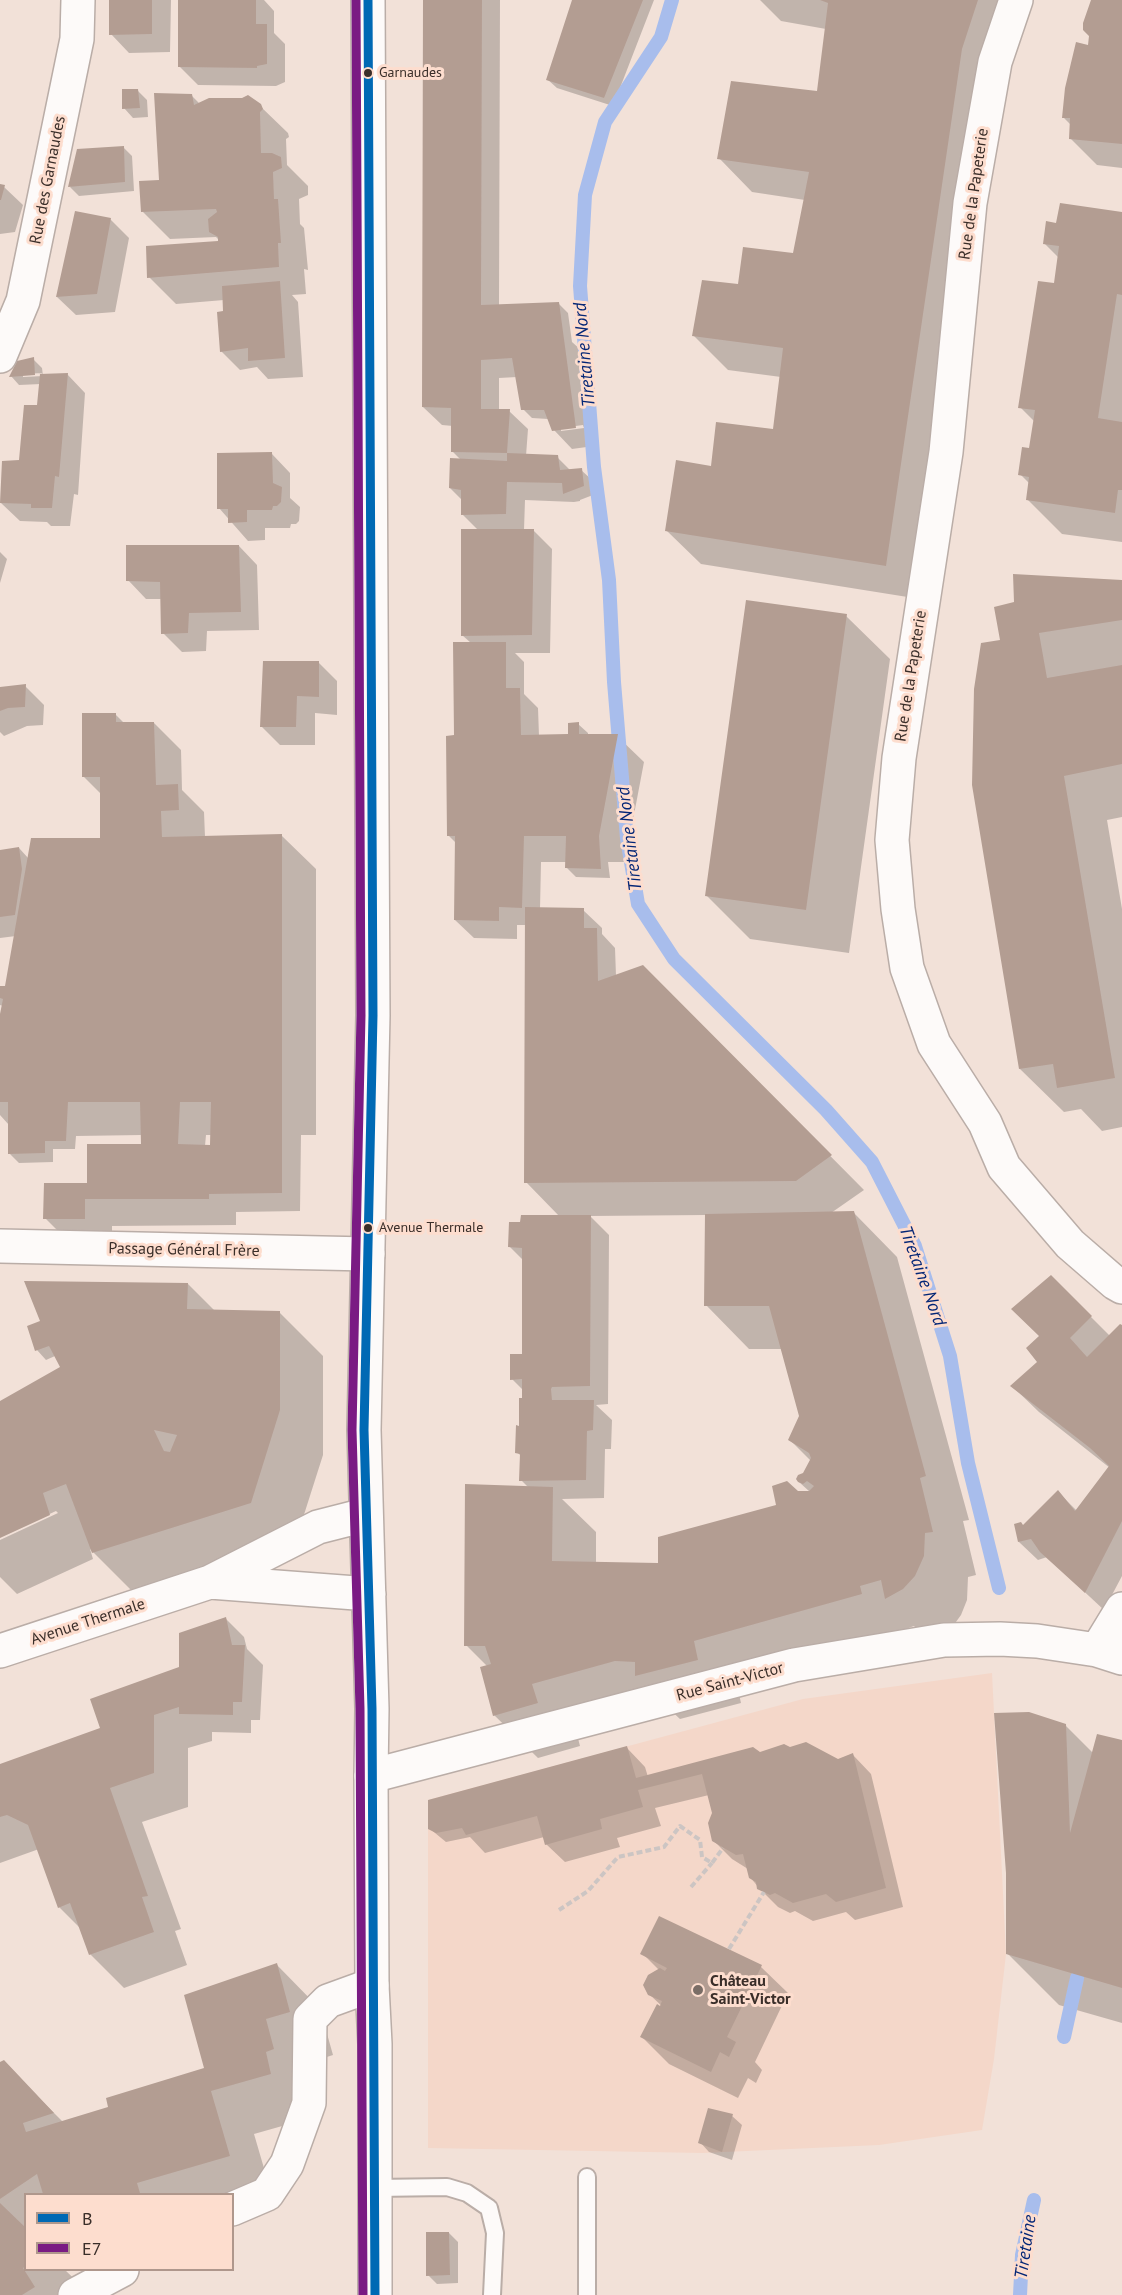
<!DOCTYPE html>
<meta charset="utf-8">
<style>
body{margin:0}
#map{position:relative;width:1122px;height:2295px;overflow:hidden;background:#f2e1d8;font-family:"PT Sans",sans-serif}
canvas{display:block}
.legend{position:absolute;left:24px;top:2193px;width:210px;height:78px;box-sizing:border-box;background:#fdddce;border:2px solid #af978c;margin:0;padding:8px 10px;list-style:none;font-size:18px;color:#3a2e29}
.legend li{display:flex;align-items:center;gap:12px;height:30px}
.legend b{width:30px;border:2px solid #af978c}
</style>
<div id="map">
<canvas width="1122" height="2295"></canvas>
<ul class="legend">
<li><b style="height:8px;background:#0069b4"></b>B</li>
<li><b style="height:8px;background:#7a1b83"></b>E7</li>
</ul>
</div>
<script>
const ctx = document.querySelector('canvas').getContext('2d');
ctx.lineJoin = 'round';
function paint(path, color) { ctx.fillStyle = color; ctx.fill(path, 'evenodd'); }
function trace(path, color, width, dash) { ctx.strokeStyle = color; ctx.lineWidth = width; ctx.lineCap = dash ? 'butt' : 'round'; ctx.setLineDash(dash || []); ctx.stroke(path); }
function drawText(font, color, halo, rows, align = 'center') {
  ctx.font = font + ' "PT Sans",sans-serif'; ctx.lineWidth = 6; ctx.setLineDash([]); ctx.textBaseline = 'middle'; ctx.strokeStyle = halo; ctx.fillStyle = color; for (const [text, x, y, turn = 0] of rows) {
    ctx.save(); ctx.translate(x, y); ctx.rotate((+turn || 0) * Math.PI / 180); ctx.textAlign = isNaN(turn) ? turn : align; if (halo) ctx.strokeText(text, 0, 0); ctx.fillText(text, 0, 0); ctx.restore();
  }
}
paint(new Path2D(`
 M 992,1673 L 1006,1954 L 994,2059 L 982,2130 L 879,2145 L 703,2153 L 428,2148 L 428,1800 L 803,1699 Z`), '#f4d7c9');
paint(new Path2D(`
 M 110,0 L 171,0 L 170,52 L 129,53 L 111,34 Z
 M 179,0 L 264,0 L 274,11 L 274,33 L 285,44 L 285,82 L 276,86 L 198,85 L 179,66 Z
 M 425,0 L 500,0 L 499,306 L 559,304 L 568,313 L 572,342 L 582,351 L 594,446 L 572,449 L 554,430 L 548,419 L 532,418 L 523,409 L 517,377 L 499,378 L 499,410 L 509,411 L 528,429 L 526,456 L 557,457 L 571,471 L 581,470 L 591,479 L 593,495 L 580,500 L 580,501 L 574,502 L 525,500 L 524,530 L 533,530 L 552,549 L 550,653 L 515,653 L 524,662 L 524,694 L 538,708 L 539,736 L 571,736 L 578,724 L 588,733 L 588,736 L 617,736 L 644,762 L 625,862 L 608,862 L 610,878 L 576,877 L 567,868 L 567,862 L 541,862 L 540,909 L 583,910 L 602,928 L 602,934 L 615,948 L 616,976 L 643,967 L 864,1190 L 831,1213 L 854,1213 L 897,1257 L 969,1520 L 963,1521 L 976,1575 L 968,1577 L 967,1600 L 961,1615 L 953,1626 L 930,1642 L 914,1626 L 903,1630 L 904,1637 L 737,1685 L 741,1703 L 680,1719 L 665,1705 L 575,1727 L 580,1746 L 538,1758 L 494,1715 L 487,1666 L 466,1645 L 529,1488 L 521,1480 L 521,1456 L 517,1452 L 524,1391 L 512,1379 L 523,1355 L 523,1260 L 509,1246 L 560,1217 L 526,1182 L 527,925 L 517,925 L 517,939 L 474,938 L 455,920 L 456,843 L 448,835 L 456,738 L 471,643 L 462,635 L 478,530 L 462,514 L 462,500 L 450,488 L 461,460 L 453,452 L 453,426 L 442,425 L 423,407 ZM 583,425 L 584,428 L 561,431 L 561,428 ZM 706,1215 L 706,1305 L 749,1349 L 782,1349 L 801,1416 L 790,1440 L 811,1461 L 799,1482 L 810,1492 L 798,1493 L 777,1506 L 659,1564 L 596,1563 L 596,1532 L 562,1499 L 604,1498 L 605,1449 L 611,1449 L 612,1420 L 596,1405 L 608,1404 L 609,1235 L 590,1216 Z
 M 574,0 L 654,0 L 613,106 L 557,88 L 547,79 Z
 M 760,0 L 1021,0 L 995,83 L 920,599 L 701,564 L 667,531 L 712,468 L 774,431 L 781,377 L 728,370 L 694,336 L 739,286 L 795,255 L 805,200 L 752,192 L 719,158 L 818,92 L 826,29 L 781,21 Z
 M 1093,0 L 1122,0 L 1122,168 L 1097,165 L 1070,138 L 1071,125 L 1064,118 L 1089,47 Z
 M 138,91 L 147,100 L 148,117 L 133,118 L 124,108 Z
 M 191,95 L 200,104 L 260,106 L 288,133 L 289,137 L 286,139 L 287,165 L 308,186 L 308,195 L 299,199 L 300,224 L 304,228 L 308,270 L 304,269 L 306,294 L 292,295 L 298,302 L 303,377 L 268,379 L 257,367 L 240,370 L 221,351 L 224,300 L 176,304 L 149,277 L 221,242 L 216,237 L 170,239 L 143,212 L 161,181 Z
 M 123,147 L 132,156 L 134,191 L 79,196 L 70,187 Z
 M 0,186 L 4,187 L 23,205 L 15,232 L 0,234 Z
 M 1122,213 L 1122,542 L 1062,534 L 1028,500 L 1030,484 L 1020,474 L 1030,450 L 1035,422 L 1020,407 L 1055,285 L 1059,258 L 1044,243 L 1058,225 Z
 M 110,219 L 129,238 L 115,312 L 76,315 L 57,297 Z
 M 33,359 L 42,368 L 43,376 L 67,374 L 85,393 L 78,495 L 74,494 L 70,526 L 51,526 L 47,522 L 20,521 L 1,503 L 20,462 L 39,406 L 41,384 L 19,385 L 11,376 ZM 43,373 L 43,376 L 23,377 L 23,374 Z
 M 272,454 L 290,473 L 290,498 L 300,507 L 299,521 L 296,524 L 291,524 L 290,528 L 265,528 L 265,540 L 248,541 L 219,508 Z
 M 239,546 L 257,565 L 259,630 L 207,631 L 206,651 L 182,652 L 163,633 L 162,599 L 146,599 L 128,580 Z
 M 0,552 L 7,559 L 0,583 Z
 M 1122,581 L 1122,817 L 1107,820 L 1122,909 L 1122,1127 L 1102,1131 L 1081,1109 L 1064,1112 L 1020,1069 L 1003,641 Z
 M 846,616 L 890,659 L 849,953 L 750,939 L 706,895 Z
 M 318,662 L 337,681 L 337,715 L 315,713 L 315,745 L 280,745 L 262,727 Z
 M 25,686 L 44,705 L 43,725 L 27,726 L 4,736 L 0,732 L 0,689 Z
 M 116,715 L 124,723 L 154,723 L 181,750 L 182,790 L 204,812 L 205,837 L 282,836 L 316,869 L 316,1135 L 301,1135 L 300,1211 L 236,1212 L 236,1225 L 112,1226 L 112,1245 L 72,1245 L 45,1218 L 142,1146 L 142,1135 L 76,1136 L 75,1149 L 53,1149 L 53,1162 L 19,1163 L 10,1154 L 9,1125 L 0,1115 L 0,1026 L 3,1006 L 0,1005 L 0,987 L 6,990 L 16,936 L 0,938 L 0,852 L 19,848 L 29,859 L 102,839 L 102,795 L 83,776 ZM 206,1135 L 212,1135 L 212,1149 L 205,1146 Z
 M 1051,1277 L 1110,1336 L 1122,1327 L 1122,1576 L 1104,1610 L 1047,1557 L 1038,1560 L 1019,1542 L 1024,1527 L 1058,1492 L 1077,1511 L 1110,1468 L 1039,1412 L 1012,1386 L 1039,1362 L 1041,1336 Z
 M 188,1284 L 215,1311 L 280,1313 L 323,1356 L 323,1455 L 294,1546 L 137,1596 L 90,1549 L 93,1559 L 17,1594 L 0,1577 L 0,1540 L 58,1513 L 56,1511 L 0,1537 L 0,1403 L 62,1368 L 55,1356 L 46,1360 L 37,1350 L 29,1327 Z
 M 226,1619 L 244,1637 L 247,1649 L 263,1665 L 260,1720 L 251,1720 L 251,1733 L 212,1732 L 212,1741 L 188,1748 L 188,1807 L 142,1822 L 181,1929 L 175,1931 L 187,1965 L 124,1988 L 90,1954 L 81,1929 L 59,1907 L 39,1849 L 0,1863 L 0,1766 L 102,1729 L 181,1668 Z
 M 1065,1725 L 1093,1753 L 1122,1742 L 1122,2023 L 1059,2005 L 1008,1954 Z
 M 627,1748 L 645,1767 L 648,1777 L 759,1754 L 838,1761 L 853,1755 L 871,1774 L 903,1907 L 855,1920 L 846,1912 L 813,1921 L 795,1911 L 790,1913 L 778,1907 L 759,1888 L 750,1877 L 748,1869 L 732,1859 L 713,1840 L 713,1814 L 709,1795 L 655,1808 L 661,1826 L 617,1838 L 620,1847 L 565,1862 L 546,1844 L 544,1837 L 485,1853 L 470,1837 L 446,1842 L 429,1828 Z
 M 642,1953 L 761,1967 L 788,1993 L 755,2062 L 762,2070 L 756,2083 L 748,2078 L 738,2098 L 669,2064 L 642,2037 L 665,2009 L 649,1994 L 659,1970 Z
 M 277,1965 L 320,2009 L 333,2055 L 308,2063 L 314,2117 L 254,2134 L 273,2199 L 232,2194 L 26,2194 L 26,2270 L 65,2270 L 91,2295 L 0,2295 L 0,2064 L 3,2062 L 63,2122 L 110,2108 L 206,2069 Z
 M 732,2116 L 742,2125 L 732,2160 L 709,2152 L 700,2142 Z
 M 449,2233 L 458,2242 L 458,2283 L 437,2284 L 428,2275 Z`), '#0003');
trace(new Path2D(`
 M 672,0 L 661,37 L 605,122 L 585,195 L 580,286 L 594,467 L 609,580 L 614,682 L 627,838 L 638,904 L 674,959 L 826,1110 L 872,1162 L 915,1246 L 950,1356 L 968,1463 L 999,1588
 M 1064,2037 L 1077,1978
 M 1020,2295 L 1022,2255 L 1034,2200`), '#a8bdec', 14);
paint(new Path2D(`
 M 109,0 L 152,0 L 152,34 L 109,35 Z
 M 178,0 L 256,0 L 256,24 L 267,24 L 267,64 L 257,66 L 257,68 L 178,67 Z
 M 423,0 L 482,0 L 481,305 L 559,302 L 576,428 L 552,431 L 544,410 L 521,410 L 512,358 L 481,360 L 481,409 L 510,409 L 507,453 L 451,452 L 451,408 L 422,407 Z
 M 572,0 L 643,0 L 604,98 L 546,80 Z
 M 820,0 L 978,0 L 962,49 L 886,566 L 665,531 L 676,460 L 711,466 L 716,422 L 773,429 L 783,348 L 692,336 L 702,280 L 738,284 L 743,247 L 793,253 L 809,172 L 717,159 L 731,81 L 817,91 L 828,3 Z
 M 1091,0 L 1122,0 L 1122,144 L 1069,139 L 1070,118 L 1062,118 L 1065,88 L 1076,42 L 1088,45 L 1089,36 L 1083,30 L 1083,23 Z
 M 122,89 L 138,89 L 140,108 L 122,109 Z
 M 154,93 L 192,94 L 194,105 L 209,98 L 242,98 L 248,95 L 261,104 L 263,109 L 260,112 L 261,153 L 272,153 L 281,157 L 282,168 L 273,172 L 274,199 L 278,199 L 281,243 L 278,243 L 279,267 L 147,278 L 146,246 L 218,241 L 218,237 L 209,232 L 208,219 L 217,212 L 216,209 L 141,212 L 139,181 L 159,180 Z
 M 124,146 L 125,182 L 68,187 L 77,149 Z
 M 0,184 L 5,185 L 1,200 L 0,200 Z
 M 1060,203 L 1122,212 L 1122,295 L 1117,294 L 1098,418 L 1122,422 L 1122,490 L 1118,490 L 1115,513 L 1026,500 L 1029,477 L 1018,475 L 1022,447 L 1029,448 L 1035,410 L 1018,408 L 1038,281 L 1054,283 L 1059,246 L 1043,244 L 1046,221 L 1056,223 Z
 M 75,211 L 111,218 L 97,294 L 56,297 Z
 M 280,281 L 285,358 L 248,361 L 248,348 L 220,352 L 217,312 L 223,311 L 222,286 Z
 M 34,357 L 35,375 L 9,377 L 17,361 Z
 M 68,373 L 59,477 L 55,476 L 52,508 L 31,508 L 31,504 L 0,503 L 2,461 L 19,460 L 24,405 L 37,405 L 40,374 Z
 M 272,452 L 273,483 L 282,487 L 281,502 L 277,506 L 273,506 L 272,510 L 247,510 L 247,522 L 228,523 L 228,509 L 217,509 L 217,453 Z
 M 507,453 L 558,455 L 560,470 L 582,468 L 584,486 L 563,494 L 562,483 L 507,482 L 506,514 L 461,515 L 461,490 L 449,488 L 450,458 L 507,461 Z
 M 461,529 L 534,529 L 532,635 L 461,636 Z
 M 126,545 L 239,545 L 241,612 L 189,613 L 188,633 L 161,634 L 160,582 L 126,581 Z
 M 1013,574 L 1122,580 L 1122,620 L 1039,633 L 1047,678 L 1122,665 L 1122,764 L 1064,776 L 1115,1078 L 1057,1088 L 1053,1064 L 1019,1069 L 972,785 L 974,689 L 981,643 L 1000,640 L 994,607 L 1014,602 Z
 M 746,600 L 847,614 L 806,910 L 705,896 Z
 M 453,642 L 506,642 L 506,688 L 520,688 L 521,735 L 568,734 L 568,723 L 579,722 L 579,734 L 618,734 L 599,836 L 601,869 L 565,868 L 566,836 L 524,836 L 522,908 L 499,907 L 499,921 L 454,920 L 455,836 L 447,836 L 446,736 L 454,735 Z
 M 263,661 L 319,661 L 319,697 L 297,696 L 296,727 L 260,727 Z
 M 26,684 L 25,707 L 8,708 L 0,711 L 0,687 Z
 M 82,713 L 116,713 L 116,722 L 154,722 L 156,785 L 178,784 L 179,810 L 161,811 L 162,837 L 282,834 L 282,1193 L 209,1194 L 209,1199 L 85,1199 L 85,1219 L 43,1219 L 44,1183 L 87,1183 L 87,1144 L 141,1144 L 140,1102 L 68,1102 L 66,1141 L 45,1141 L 45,1153 L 8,1154 L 8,1102 L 0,1102 L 0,1014 L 3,999 L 0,998 L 0,986 L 5,986 L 31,838 L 100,838 L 100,777 L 82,777 ZM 180,1102 L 211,1102 L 210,1145 L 178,1144 Z
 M 19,847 L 22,869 L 15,915 L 0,917 L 0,850 Z
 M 525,907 L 584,908 L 584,928 L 597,928 L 598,981 L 643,965 L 832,1155 L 796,1181 L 524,1183 Z
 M 854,1211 L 926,1476 L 920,1478 L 933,1532 L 925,1533 L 924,1556 L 915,1576 L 903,1589 L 885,1599 L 881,1580 L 860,1586 L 862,1594 L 694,1641 L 698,1660 L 635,1676 L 635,1662 L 615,1661 L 532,1684 L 538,1703 L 493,1716 L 480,1667 L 491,1664 L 485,1646 L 464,1646 L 465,1484 L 553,1487 L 552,1561 L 658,1563 L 658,1537 L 776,1505 L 772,1486 L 787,1481 L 798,1491 L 809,1491 L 814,1486 L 807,1481 L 803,1484 L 798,1482 L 796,1479 L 798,1475 L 803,1473 L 811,1458 L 809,1453 L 788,1440 L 799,1416 L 769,1306 L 704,1306 L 705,1214 Z
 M 521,1215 L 591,1215 L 590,1386 L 552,1387 L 551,1389 L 552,1400 L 594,1400 L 593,1430 L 587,1431 L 586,1480 L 519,1481 L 520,1454 L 515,1453 L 516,1425 L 519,1426 L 519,1398 L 522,1398 L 522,1379 L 510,1380 L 510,1354 L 522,1354 L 522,1248 L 508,1247 L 509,1222 L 520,1222 Z
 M 1051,1275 L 1092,1316 L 1070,1338 L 1087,1357 L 1120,1324 L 1122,1325 L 1122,1521 L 1085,1593 L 1040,1552 L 1031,1539 L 1018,1542 L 1014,1524 L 1021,1522 L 1023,1525 L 1058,1490 L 1075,1511 L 1109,1466 L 1090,1448 L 1010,1386 L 1037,1362 L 1026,1348 L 1039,1336 L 1011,1309 Z
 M 24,1281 L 188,1283 L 187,1309 L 280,1311 L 280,1410 L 251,1503 L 92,1553 L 66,1484 L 43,1493 L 50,1515 L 0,1538 L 0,1401 L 60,1367 L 49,1346 L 35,1351 L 27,1326 L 40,1321 ZM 154,1430 L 177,1435 L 170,1452 L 164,1451 Z
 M 226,1617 L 232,1645 L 245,1645 L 242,1702 L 233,1702 L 233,1715 L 179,1714 L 179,1707 L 154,1715 L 154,1773 L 110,1788 L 148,1896 L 142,1897 L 154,1932 L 89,1955 L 70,1903 L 58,1908 L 28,1825 L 7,1815 L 0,1817 L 0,1764 L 100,1728 L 90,1699 L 179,1667 L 179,1633 Z
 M 1029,1712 L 1066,1724 L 1070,1833 L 1097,1734 L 1122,1740 L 1122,1988 L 1006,1954 L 1006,1873 L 994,1713 Z
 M 806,1742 L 838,1759 L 853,1753 L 886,1888 L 836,1902 L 826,1894 L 793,1903 L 775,1893 L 770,1895 L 757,1889 L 756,1882 L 749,1878 L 743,1854 L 736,1855 L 712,1841 L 708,1823 L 712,1813 L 702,1774 L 638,1790 L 643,1807 L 600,1819 L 602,1829 L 545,1845 L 537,1816 L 466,1835 L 462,1828 L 436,1833 L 428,1829 L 428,1800 L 627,1746 L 636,1778 L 753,1747 L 760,1752 L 784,1744 L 790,1747 Z
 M 659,1916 L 762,1965 L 727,2037 L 736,2042 L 729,2057 L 720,2052 L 711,2072 L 640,2037 L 657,2004 L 660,2006 L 662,2001 L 648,1995 L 643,1985 L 648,1975 L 660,1968 L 665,1971 L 667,1968 L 640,1954 Z
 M 277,1963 L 290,2012 L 266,2019 L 274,2049 L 266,2052 L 271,2074 L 211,2091 L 230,2156 L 137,2183 L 140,2193 L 136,2194 L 43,2194 L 37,2174 L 0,2199 L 0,2062 L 4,2060 L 54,2113 L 23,2123 L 26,2132 L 108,2107 L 106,2098 L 204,2068 L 184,1995 Z
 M 708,2108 L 733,2114 L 722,2152 L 698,2143 Z
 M 0,2203 L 26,2228 L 26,2266 L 23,2268 L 35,2287 L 22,2295 L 0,2295 Z
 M 426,2232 L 449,2232 L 450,2275 L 426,2276 Z`), '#b39d92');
const lane = new Path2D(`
 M 587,2177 L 587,2295
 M 375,2188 L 447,2187 L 467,2193 L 489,2208 L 495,2233 L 492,2295`);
const street = new Path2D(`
 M 1016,0 L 995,62 L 970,203 L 946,452 L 899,758 L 892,840 L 898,909 L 907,968 L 934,1044 L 985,1123 L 1004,1167 L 1070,1244 L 1115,1283 L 1122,1287
 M 0,356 L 23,301 L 77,39 L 78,0
 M 0,1246 L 368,1254
 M 1097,1650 L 1122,1609
 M 371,1776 L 794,1665 L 944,1640 L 1000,1639 L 1037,1641 L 1097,1650 L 1122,1658
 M 232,2209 L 267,2194 L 287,2164 L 309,2103 L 310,2019 L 328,2001 L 372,1985
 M 75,2295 L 122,2270`);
const secondary = new Path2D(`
 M 368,0 L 373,1015 L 364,1430 L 372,1709 L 371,1776 L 372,1985 L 375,2044 L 375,2295
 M 210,1582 L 369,1594
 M 0,1651 L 210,1582 L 318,1527 L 365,1515`);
trace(lane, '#baada7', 20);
trace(street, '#baada7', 36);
trace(secondary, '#baada7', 36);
trace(new Path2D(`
 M 691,1887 L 712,1863
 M 559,1910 L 588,1891 L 618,1857 L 664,1847 L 680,1826 L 700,1840 L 702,1857 L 712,1863 L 723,1848
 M 729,1949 L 764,1892`), '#ccc5c3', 4, [6, 3]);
trace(lane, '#fdfaf9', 16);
trace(street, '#fdfaf9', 33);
trace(secondary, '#fdfaf9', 33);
trace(new Path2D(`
 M 368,0 L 373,1015 L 364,1430 L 372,1709 L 375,2295`), '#0069b4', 9);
trace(new Path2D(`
 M 356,0 L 361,1015 L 352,1430 L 360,1709 L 363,2295`), '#7a1b83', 9);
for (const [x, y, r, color] of [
 [368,73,5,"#3a2e29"],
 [368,1228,5,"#3a2e29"],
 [698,1990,6,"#7a6d66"]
]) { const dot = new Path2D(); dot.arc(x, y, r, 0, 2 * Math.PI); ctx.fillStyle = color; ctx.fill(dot); trace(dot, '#fdddce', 2); }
drawText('14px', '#3a2e29', '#fdddce', [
 ["Garnaudes",379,73],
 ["Avenue Thermale",379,1228]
], 'left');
drawText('16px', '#3a2e29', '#fdddce', [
 ["Rue des Garnaudes",48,180,-79],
 ["Rue de la Papeterie",974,194,-82],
 ["Rue de la Papeterie",911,676,-81],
 ["Passage Général Frère",184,1250,1],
 ["Avenue Thermale",88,1622,-18],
 ["Rue Saint-Victor",730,1682,-15]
]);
drawText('bold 16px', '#3a2e29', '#fdddce', [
 ["Château",710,1981],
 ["Saint-Victor",710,1999]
], 'left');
drawText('italic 18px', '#042676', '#fdddce', [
 ["Tiretaine Nord",585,355,-95],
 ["Tiretaine Nord",630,839,-97],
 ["Tiretaine Nord",922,1276,70],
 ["Tiretaine",1026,2247,-82]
]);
</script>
